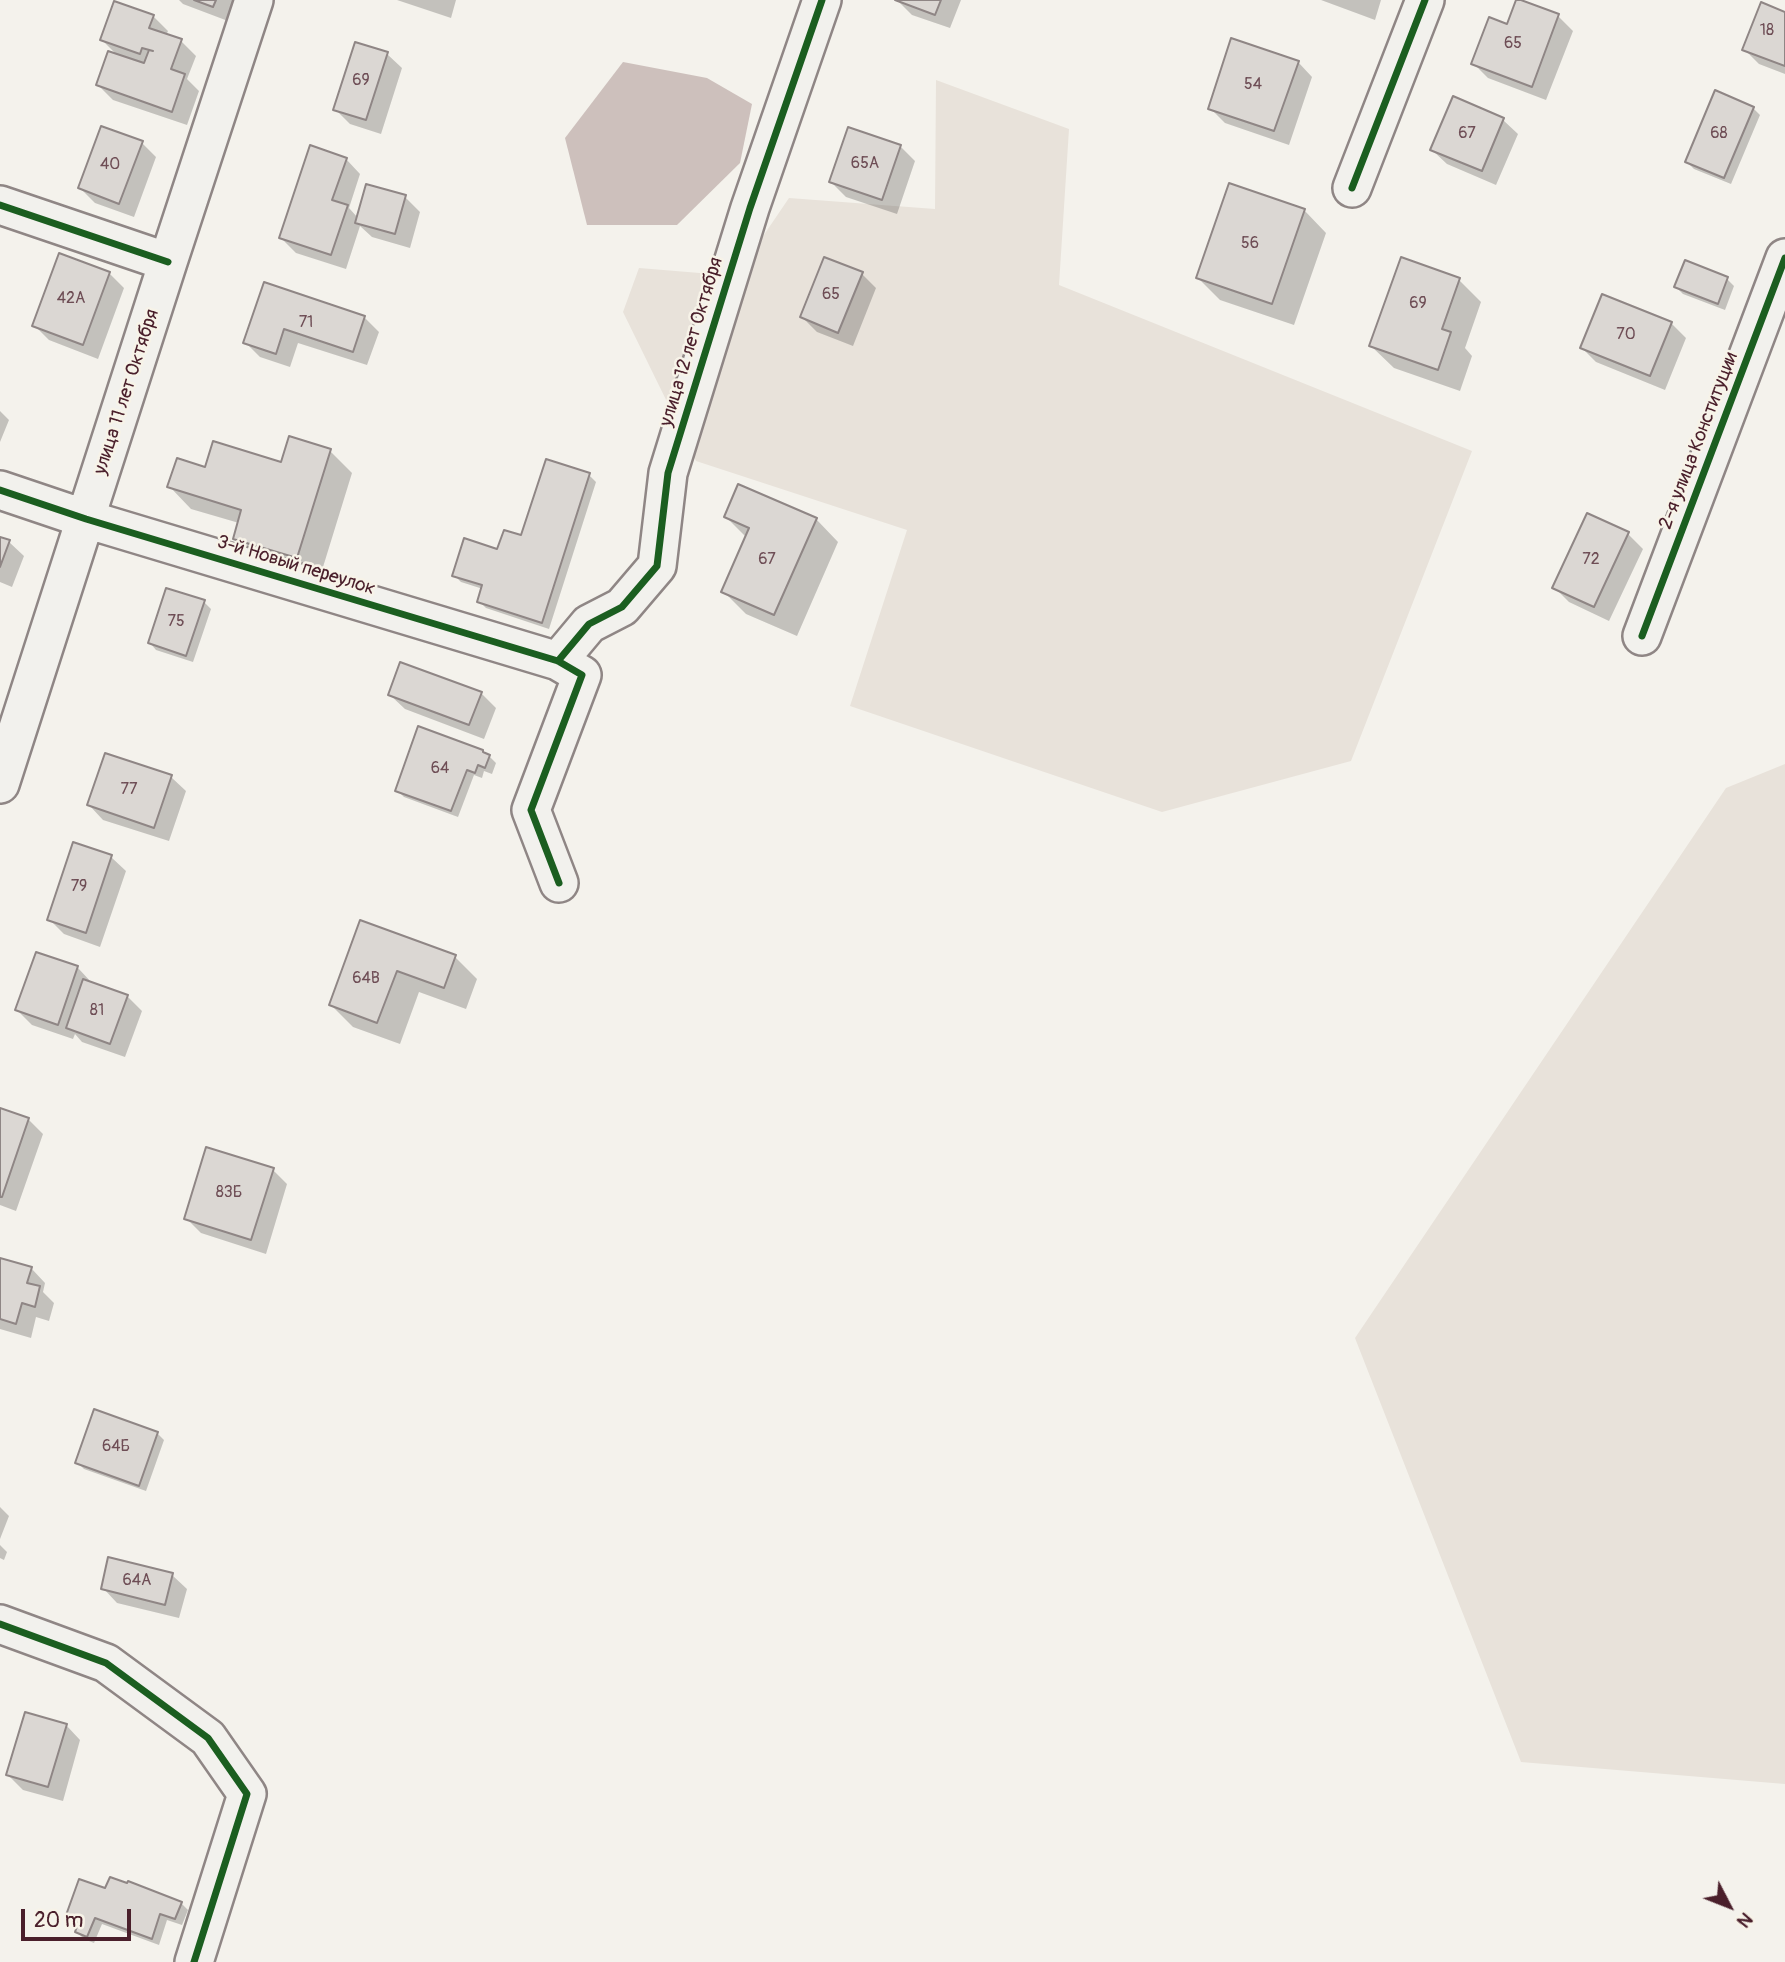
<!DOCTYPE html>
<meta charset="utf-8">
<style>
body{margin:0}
#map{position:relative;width:1785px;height:1962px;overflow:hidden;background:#f4f2ec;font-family:Pangolin,sans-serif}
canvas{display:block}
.north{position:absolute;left:1694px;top:1871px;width:70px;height:70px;-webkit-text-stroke:5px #f7f3e8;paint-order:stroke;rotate:132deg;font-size:19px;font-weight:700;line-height:28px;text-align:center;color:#4a1f2b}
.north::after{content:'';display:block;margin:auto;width:24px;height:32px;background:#4a1f2b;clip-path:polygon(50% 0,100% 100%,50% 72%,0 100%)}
.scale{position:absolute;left:21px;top:1909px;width:110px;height:32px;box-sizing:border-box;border:4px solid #4a1f2b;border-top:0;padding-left:9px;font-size:21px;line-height:24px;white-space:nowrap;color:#4a1f2b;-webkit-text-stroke:5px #f7f3e8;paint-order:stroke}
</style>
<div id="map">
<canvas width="1785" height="1962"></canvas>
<div class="north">N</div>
<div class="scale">20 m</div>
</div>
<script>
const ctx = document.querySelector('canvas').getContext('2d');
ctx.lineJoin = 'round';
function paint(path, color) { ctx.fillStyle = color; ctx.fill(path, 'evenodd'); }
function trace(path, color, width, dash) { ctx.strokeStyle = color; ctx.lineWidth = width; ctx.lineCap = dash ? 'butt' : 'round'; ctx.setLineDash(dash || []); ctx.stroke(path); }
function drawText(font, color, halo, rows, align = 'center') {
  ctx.font = font + ' Pangolin,sans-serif'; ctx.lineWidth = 5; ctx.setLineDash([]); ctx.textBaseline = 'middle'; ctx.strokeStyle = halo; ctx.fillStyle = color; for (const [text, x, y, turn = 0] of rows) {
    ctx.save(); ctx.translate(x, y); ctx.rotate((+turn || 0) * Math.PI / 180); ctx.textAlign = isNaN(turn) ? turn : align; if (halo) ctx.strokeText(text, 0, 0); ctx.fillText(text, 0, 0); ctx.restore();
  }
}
paint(new Path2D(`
 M 936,80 L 1069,129 L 1059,285 L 1472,451 L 1351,761 L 1162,812 L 850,706 L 907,530 L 696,461 L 623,312 L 639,268 L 736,276 L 789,198 L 935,209 Z
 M 1785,764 L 1785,1784 L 1521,1762 L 1355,1338 L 1726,788 Z`), '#e8e2da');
paint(new Path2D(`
 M 623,62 L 707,78 L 752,104 L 740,163 L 677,225 L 587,225 L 565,138 Z`), '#cdc0bc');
paint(new Path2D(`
 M 179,0 L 236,0 L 228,21 L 183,4 Z
 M 397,0 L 456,0 L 451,18 Z
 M 897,0 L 961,0 L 950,28 L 912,15 Z
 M 1321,0 L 1381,0 L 1375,20 Z
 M 1785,14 L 1785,74 L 1759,64 L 1744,49 Z
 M 153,16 L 168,31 L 166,36 L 181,41 L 196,56 L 187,79 L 199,91 L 187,125 L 113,100 L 98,85 L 118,56 L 102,40 Z
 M 1558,16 L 1573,31 L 1546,100 L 1488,78 L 1473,63 Z
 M 387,54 L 402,68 L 381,134 L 350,124 L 335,109 Z
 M 1298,62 L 1312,77 L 1289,145 L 1225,123 L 1210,108 Z
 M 1753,108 L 1760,115 L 1731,184 L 1694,169 L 1687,162 Z
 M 1503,120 L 1518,134 L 1496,185 L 1447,164 L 1432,150 Z
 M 142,143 L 156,157 L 134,217 L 95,203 L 80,188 Z
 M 900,146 L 915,161 L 897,214 L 846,197 L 831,182 Z
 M 346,159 L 360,174 L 349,208 L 358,218 L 405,197 L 420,212 L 410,248 L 372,237 L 360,226 L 346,269 L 296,253 L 281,238 Z
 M 1304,210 L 1326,233 L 1294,325 L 1220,300 L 1198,278 Z
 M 1686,263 L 1727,279 L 1734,286 L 1725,310 L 1683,294 L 1676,287 Z
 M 109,273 L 124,288 L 98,359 L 49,340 L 34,325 Z
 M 862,274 L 876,288 L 853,346 L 817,332 L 802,317 Z
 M 1459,280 L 1481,302 L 1465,348 L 1472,356 L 1460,391 L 1394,368 L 1371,346 Z
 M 265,285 L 364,317 L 379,332 L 367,365 L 298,343 L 290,367 L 260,357 L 245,342 Z
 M 1671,323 L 1686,338 L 1665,390 L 1596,362 L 1582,348 Z
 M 0,411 L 9,420 L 0,442 Z
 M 330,451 L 352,473 L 319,580 L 257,560 L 235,538 L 239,523 L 191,509 L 169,486 L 206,469 L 282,465 Z
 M 589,475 L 596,482 L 549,629 L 486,608 L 479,601 L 483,589 L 461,582 L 454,575 L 523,538 Z
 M 726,517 L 816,519 L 838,542 L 797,636 L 746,614 L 723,591 L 747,538 Z
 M 1628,534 L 1643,549 L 1609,621 L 1569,602 L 1554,587 Z
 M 0,538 L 9,542 L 24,556 L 12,587 L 0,582 Z
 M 204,602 L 211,609 L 193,662 L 156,650 L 150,643 Z
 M 481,693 L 496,708 L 484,739 L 405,709 L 390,695 Z
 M 489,756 L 496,763 L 492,774 L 484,771 L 482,778 L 474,775 L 458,817 L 404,797 L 397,790 Z
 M 171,777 L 186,791 L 169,841 L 103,820 L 89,805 Z
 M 111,857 L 126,871 L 100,947 L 64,934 L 49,919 Z
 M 361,922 L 455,957 L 477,979 L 466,1009 L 419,992 L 400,1044 L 353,1027 L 331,1005 Z
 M 37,954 L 78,968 L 92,983 L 127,996 L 142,1011 L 125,1057 L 82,1042 L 75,1034 L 73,1039 L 32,1025 L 17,1010 Z
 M 0,1110 L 28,1119 L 43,1134 L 16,1211 L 0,1205 Z
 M 273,1170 L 287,1184 L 266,1254 L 201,1233 L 186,1218 Z
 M 0,1260 L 31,1268 L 45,1283 L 43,1292 L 54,1303 L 49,1321 L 36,1317 L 31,1338 L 0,1329 Z
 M 157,1433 L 164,1440 L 146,1491 L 84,1469 L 77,1462 Z
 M 0,1507 L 9,1516 L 0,1539 Z
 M 0,1545 L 7,1552 L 4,1560 L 0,1558 Z
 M 172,1575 L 187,1589 L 179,1618 L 117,1603 L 103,1588 Z
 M 66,1725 L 80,1740 L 63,1801 L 23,1790 L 8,1775 Z
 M 106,1890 L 181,1903 L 188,1910 L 182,1925 L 167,1920 L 159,1945 L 102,1924 L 94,1943 L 84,1939 L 77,1932 L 79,1926 L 74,1925 L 67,1918 Z`), '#0003');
const building = new Path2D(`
 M 194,0 L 216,0 L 213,7 Z
 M 895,0 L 941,0 L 935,15 Z
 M 1516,0 L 1521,0 L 1559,14 L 1532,87 L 1471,64 L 1489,17 L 1507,24 Z
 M 114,1 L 154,15 L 149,28 L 182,39 L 171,69 L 185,74 L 172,112 L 96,85 L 108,51 L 144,63 L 149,50 L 153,51 L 142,48 L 140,54 L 100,40 Z
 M 1761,2 L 1785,12 L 1785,66 L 1742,50 Z
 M 1231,38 L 1299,61 L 1274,131 L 1208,109 Z
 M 355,42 L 388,52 L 366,120 L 333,110 Z
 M 1715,90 L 1754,107 L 1724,178 L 1685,162 Z
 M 1453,96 L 1504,118 L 1482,171 L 1430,150 Z
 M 101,126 L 143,141 L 119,204 L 78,188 Z
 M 848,127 L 901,145 L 882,200 L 829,182 Z
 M 310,145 L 347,158 L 332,200 L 348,205 L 331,255 L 279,238 Z
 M 1229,183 L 1305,209 L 1272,304 L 1196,278 Z
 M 366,184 L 406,195 L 395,234 L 355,223 Z
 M 59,253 L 110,272 L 83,345 L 32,326 Z
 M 824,257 L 863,272 L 838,333 L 800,317 Z
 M 1401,257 L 1460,278 L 1442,329 L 1451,332 L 1438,370 L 1369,346 Z
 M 1685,260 L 1728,277 L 1718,304 L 1674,287 Z
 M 264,282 L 365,316 L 353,352 L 284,329 L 276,354 L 243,343 Z
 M 1602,294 L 1672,322 L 1650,376 L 1580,348 Z
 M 289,436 L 331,449 L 297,558 L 233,539 L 241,510 L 167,487 L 177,458 L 205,467 L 213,441 L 281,462 Z
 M 546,459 L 590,473 L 542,623 L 477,602 L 482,585 L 452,576 L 464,538 L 497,549 L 504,530 L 521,535 Z
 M 738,484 L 817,518 L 774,615 L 721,592 L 749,528 L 724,517 Z
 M 1587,513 L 1629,532 L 1594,607 L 1552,588 Z
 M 0,537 L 10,540 L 0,567 Z
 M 166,588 L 205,600 L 186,656 L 148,643 Z
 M 400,662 L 482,692 L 469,725 L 388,695 Z
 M 418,726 L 483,750 L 483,752 L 490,755 L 485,768 L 478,765 L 475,773 L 467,770 L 451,811 L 395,791 Z
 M 105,753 L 172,775 L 154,828 L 87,805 Z
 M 73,842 L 112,855 L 86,933 L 47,920 Z
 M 360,920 L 456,955 L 444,988 L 397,971 L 377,1023 L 329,1005 Z
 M 36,952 L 78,966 L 58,1025 L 15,1010 Z
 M 83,979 L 128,995 L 110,1044 L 66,1028 Z
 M 0,1108 L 29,1118 L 2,1197 L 0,1197 Z
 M 206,1147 L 274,1168 L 251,1240 L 184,1219 Z
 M 0,1258 L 32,1267 L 27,1283 L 40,1286 L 35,1307 L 22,1303 L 16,1324 L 0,1319 Z
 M 94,1409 L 158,1432 L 139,1486 L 75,1463 Z
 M 108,1557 L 173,1573 L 165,1605 L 101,1589 Z
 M 25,1712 L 67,1724 L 48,1787 L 6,1775 Z
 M 110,1877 L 127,1883 L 128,1881 L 182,1902 L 175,1919 L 160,1914 L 152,1939 L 95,1918 L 87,1937 L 75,1932 L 78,1923 L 65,1918 L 79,1879 L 105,1888 Z`);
paint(building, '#dbd7d3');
trace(building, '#8f8685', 2);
const street = new Path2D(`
 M 1352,188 L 1425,0
 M 0,205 L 168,262
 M 0,490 L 86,519 L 558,661 L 582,675 L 531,810 L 559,883
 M 1642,636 L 1785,258
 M 558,661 L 589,624 L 622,607 L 657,566 L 668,473 L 750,208 L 822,0
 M 0,784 L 168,262 L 254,0
 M 0,1624 L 106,1663 L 208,1738 L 247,1794 L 194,1962`);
trace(street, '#8f8685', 42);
trace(street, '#f2f1ed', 37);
trace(new Path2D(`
 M 1352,188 L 1425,0
 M 0,205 L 168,262
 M 0,490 L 86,519 L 558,661 L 582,675 L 531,810 L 559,883
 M 1642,636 L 1785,258
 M 558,661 L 589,624 L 622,607 L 657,566 L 668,473 L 750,208 L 822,0
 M 0,1624 L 106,1663 L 208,1738 L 247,1794 L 194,1962`), '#1b5e20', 7);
drawText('16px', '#6e4d55', null, [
 ["18",1767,31],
 ["65",1513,44],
 ["69",361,81],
 ["54",1253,85],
 ["67",1467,134],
 ["68",1719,134],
 ["65А",865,164],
 ["40",110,165],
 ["56",1250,244],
 ["65",831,295],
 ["42А",71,299],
 ["69",1418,304],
 ["71",306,323],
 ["70",1626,335],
 ["67",767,560],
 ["72",1591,560],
 ["75",176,622],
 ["64",440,769],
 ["77",129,790],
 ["79",79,887],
 ["64В",366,979],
 ["81",97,1011],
 ["83Б",229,1193],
 ["64Б",116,1447],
 ["64А",137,1581]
]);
drawText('19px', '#4a1f2b', '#f7f3e8', [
 ["улица 12 лет Октября",692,342,-73],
 ["улица 11 лет Октября",127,392,-72],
 ["2-я улица Конституции",1699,441,-69],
 ["3-й Новый переулок",296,566,17]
]);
</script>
